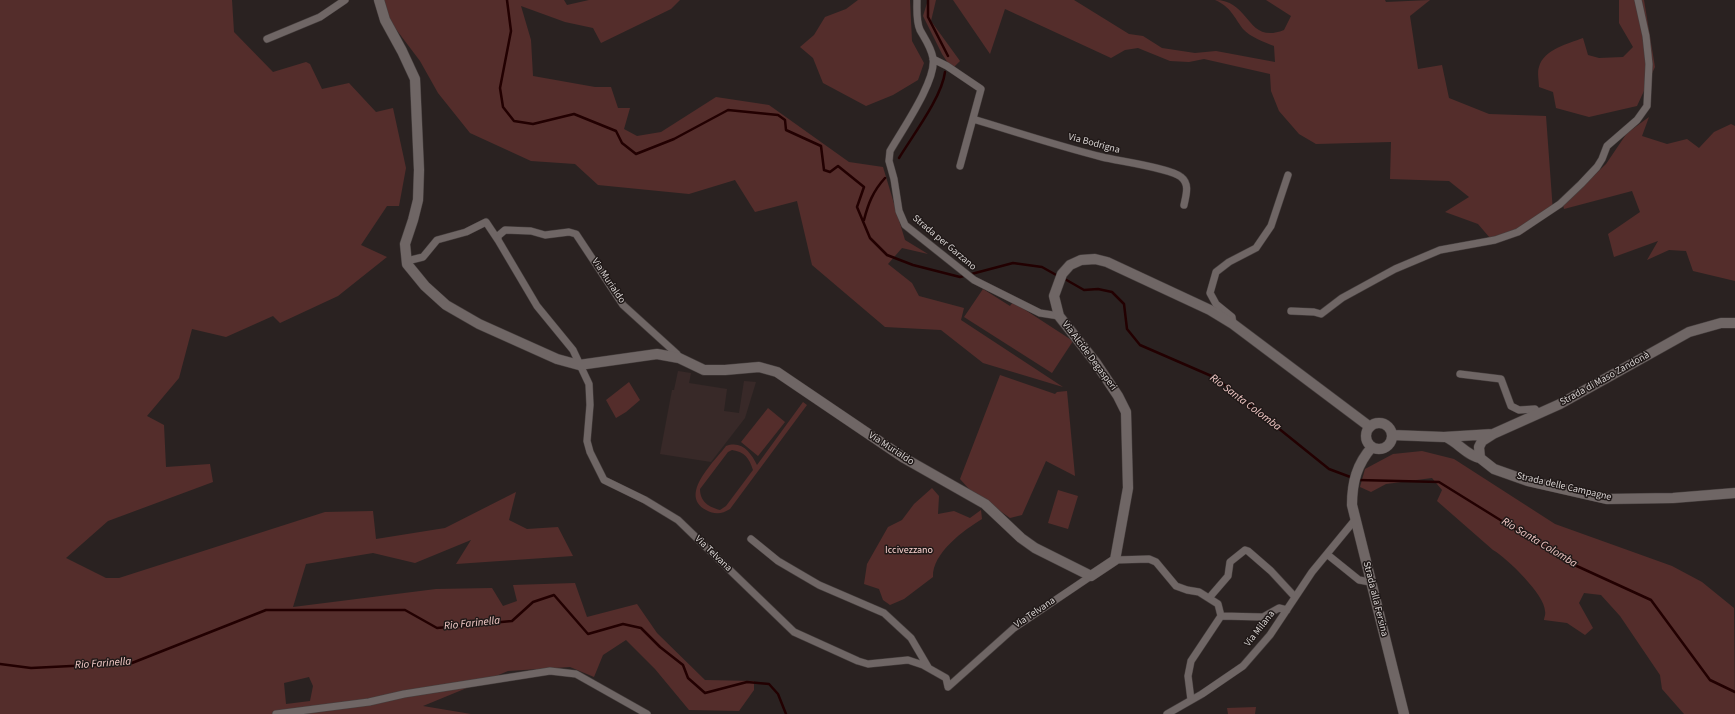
<!DOCTYPE html>
<meta charset="utf-8">
<style>
body{margin:0}
canvas{display:block;background:#2a2221}
</style>
<canvas width="1735" height="714"></canvas>
<script>
const ctx = document.querySelector('canvas').getContext('2d');
ctx.lineJoin = 'round';
function paint(path, color) { ctx.fillStyle = color; ctx.fill(path, 'evenodd'); }
function trace(path, color, width, dash) { ctx.strokeStyle = color; ctx.lineWidth = width; ctx.lineCap = dash ? 'butt' : 'round'; ctx.setLineDash(dash || []); ctx.stroke(path); }
function drawText(font, color, halo, rows, align = 'center') {
  ctx.font = font + ' "Source Sans 3",sans-serif'; ctx.lineWidth = 3; ctx.setLineDash([]); ctx.textBaseline = 'middle'; ctx.strokeStyle = halo; ctx.fillStyle = color; for (const [text, x, y, turn = 0] of rows) {
    ctx.save(); ctx.translate(x, y); ctx.rotate((+turn || 0) * Math.PI / 180); ctx.textAlign = isNaN(turn) ? turn : align; if (halo) ctx.strokeText(text, 0, 0); ctx.fillText(text, 0, 0); ctx.restore();
  }
}
paint(new Path2D(`
 M 678,371 L 691,373 L 689,383 L 727,389 L 724,411 L 739,413 L 744,381 L 756,382 L 745,418 L 711,462 L 660,454 L 672,390 L 674,390 Z`), '#382928');
paint(new Path2D(`
 M 0,0 L 232,0 L 234,32 L 273,72 L 306,62 L 310,64 L 322,89 L 349,83 L 376,112 L 393,108 L 406,168 L 399,206 L 387,206 L 361,245 L 387,257 L 338,296 L 280,323 L 273,316 L 226,337 L 192,329 L 179,378 L 147,416 L 164,425 L 166,467 L 210,464 L 213,482 L 108,521 L 66,558 L 106,578 L 119,578 L 325,512 L 373,511 L 376,539 L 445,528 L 516,492 L 509,520 L 527,529 L 558,527 L 573,556 L 456,564 L 471,540 L 415,563 L 373,553 L 306,564 L 293,607 L 436,589 L 492,588 L 503,606 L 517,601 L 513,585 L 575,583 L 587,617 L 637,604 L 657,633 L 705,680 L 754,681 L 754,690 L 739,711 L 689,710 L 655,669 L 626,640 L 603,655 L 594,677 L 570,667 L 508,671 L 423,706 L 471,714 L 0,714 ZM 309,677 L 313,686 L 310,701 L 286,704 L 284,683 Z
 M 383,0 L 564,0 L 567,5 L 589,0 L 680,0 L 671,9 L 601,43 L 593,28 L 565,22 L 521,6 L 531,40 L 533,76 L 595,87 L 611,87 L 618,108 L 630,108 L 624,129 L 637,136 L 661,132 L 716,97 L 769,105 L 849,162 L 883,167 L 905,240 L 928,254 L 902,248 L 888,264 L 912,283 L 919,296 L 964,308 L 961,320 L 1063,387 L 983,363 L 941,330 L 885,327 L 812,265 L 797,201 L 755,212 L 735,180 L 689,194 L 598,185 L 575,164 L 531,161 L 470,133 L 438,93 L 420,61 L 386,16 Z
 M 858,0 L 910,0 L 912,41 L 924,63 L 918,80 L 893,95 L 866,106 L 823,83 L 813,58 L 800,47 L 814,35 L 825,17 L 846,9 Z
 M 928,0 L 936,0 L 931,21 L 960,61 L 952,69 L 942,54 L 923,16 Z
 M 953,0 L 1074,0 L 1129,34 L 1143,36 L 1162,48 L 1195,53 L 1216,51 L 1275,62 L 1274,46 C 1264,42 1250,37 1243,29 C 1234,17 1231,7 1215,0 C 1251,0 1246,45 1284,30 L 1291,16 L 1266,0 L 1385,0 L 1386,2 L 1430,0 L 1410,16 L 1418,69 L 1442,65 L 1449,98 L 1489,114 L 1546,116 L 1553,212 L 1522,234 L 1490,238 L 1478,224 L 1445,212 L 1469,197 L 1449,181 L 1390,179 L 1391,142 L 1316,144 L 1299,134 L 1279,111 L 1271,91 L 1270,74 L 1204,59 L 1189,62 L 1170,61 L 1138,48 L 1125,50 L 1111,58 L 1005,9 L 990,54 Z
 M 1619,0 L 1644,0 L 1655,67 L 1637,106 L 1589,117 L 1556,108 L 1553,92 L 1539,87 C 1539,81 1537,72 1539,67 C 1544,49 1568,44 1583,38 L 1588,55 L 1599,58 L 1623,57 L 1633,47 L 1619,23 Z
 M 1649,117 L 1642,136 L 1667,144 L 1687,139 L 1699,148 L 1714,132 L 1731,124 L 1735,126 L 1735,281 L 1693,271 L 1686,251 L 1669,250 L 1647,260 L 1658,241 L 1614,257 L 1608,234 L 1640,212 L 1632,191 L 1564,209 L 1563,205 L 1606,164 L 1627,133 Z
 M 983,289 L 1010,306 L 1013,302 L 1073,341 L 1052,373 L 964,317 Z
 M 1000,375 L 1055,394 L 1057,392 L 1067,391 L 1075,476 L 1046,461 L 1022,515 L 1010,518 L 969,489 L 960,479 Z
 M 629,382 L 640,400 L 626,412 L 616,418 L 606,400 Z
 M 803,402 L 807,405 L 730,509 C 722,514 715,515 706,510 C 678,495 715,461 726,446 C 742,440 751,453 757,465 ZM 732,450 C 745,452 749,458 753,470 L 726,506 L 720,510 C 709,507 700,502 700,489 L 728,452 Z
 M 768,408 L 785,422 L 758,456 L 741,442 Z
 M 1422,451 L 1454,459 L 1555,524 L 1672,566 L 1702,582 L 1734,608 L 1735,714 L 1684,714 L 1662,689 L 1660,675 L 1620,616 L 1601,595 L 1584,593 L 1579,603 L 1593,628 L 1585,635 L 1567,623 L 1544,620 C 1544,618 1546,614 1545,611 C 1545,595 1507,558 1493,550 L 1437,501 L 1442,490 L 1432,478 L 1386,484 L 1371,492 L 1360,487 L 1365,469 L 1393,454 Z
 M 932,488 L 939,496 L 938,514 L 954,511 L 970,518 L 981,510 L 982,519 C 964,530 932,553 933,577 L 904,599 L 890,605 L 883,600 L 879,589 L 864,584 L 867,564 L 888,527 L 902,520 L 914,504 Z
 M 1058,490 L 1078,496 L 1068,529 L 1048,523 Z
 M 1256,707 L 1255,714 L 1228,714 L 1227,708 Z`), '#542d2b');
trace(new Path2D(`
 M 507,0 L 511,31 L 500,88 L 503,107 L 514,121 L 533,124 L 574,114 L 616,131 L 622,143 L 636,154 L 674,139 L 728,110 L 778,115 L 785,120 L 786,130 L 821,146 L 824,170 L 830,172 L 838,166 L 864,187 L 857,207 L 870,238 L 887,255 L 913,265 L 960,277 L 1013,263 L 1042,267 L 1058,276
 M 928,0 L 928,17 L 948,56
 M 899,158 C 913,135 942,97 945,72
 M 864,220 C 868,204 873,191 885,178
 M 1063,278 L 1084,290 L 1098,289 L 1112,292 L 1124,304 L 1127,329 L 1140,345 L 1216,378 L 1329,469 L 1353,478
 M 1358,480 L 1439,482 L 1568,562 L 1651,600 L 1710,680 L 1735,692
 M 0,664 L 31,668 L 132,663 L 266,610 L 405,610 L 437,628 L 512,621 L 533,602 L 554,595 L 588,634 L 623,624 L 641,628 L 660,647 L 683,665 L 688,678 L 705,693 L 747,682 L 769,684 L 778,694 L 786,714`), '#220001', 2.5);
const street = new Path2D(`
 M 917,0 C 917,10 916,21 920,30 C 925,39 931,47 933,58 C 937,80 902,130 890,151 L 889,161 L 894,179 L 899,211 L 905,225 L 974,280 L 1040,313 L 1059,316
 M 267,39 L 320,17 L 345,0
 M 933,59 L 947,66 L 981,89 L 960,166
 M 973,119 C 1016,132 1058,146 1102,157 C 1118,161 1171,168 1181,177 C 1190,184 1186,195 1184,205
 M 407,261 L 423,257 L 437,240 L 466,232 L 486,222 L 498,240
 M 1291,311 L 1314,312 L 1321,314 L 1342,298 L 1395,269 L 1414,261 L 1440,250 L 1495,240 L 1518,232 L 1560,204 L 1581,184 L 1597,167 L 1602,159 L 1607,146 L 1637,120 L 1647,106 L 1649,64 L 1646,36 L 1638,0
 M 1233,324 L 1232,317 L 1216,304 L 1210,293 L 1216,272 L 1229,262 L 1256,248 L 1271,226 L 1288,175
 M 679,358 L 677,354 L 623,305 L 576,234 L 569,232 L 545,235 L 531,231 L 505,230 L 498,236 L 498,240 L 537,306 L 573,350 L 589,384 L 590,405 L 587,441 L 590,452 L 604,480 L 645,500 L 678,520 L 794,632 L 858,661 L 868,664 L 908,660 L 923,665 L 946,678 L 948,687 L 1014,628 L 1091,576
 M 1460,374 L 1501,379 L 1511,406 L 1519,410 L 1535,409 L 1539,414
 M 751,539 L 778,561 L 819,585 L 884,613 L 911,638 L 928,667
 M 1328,555 L 1359,580 L 1370,582
 M 1115,560 L 1149,559 L 1156,562 L 1176,586 L 1187,590 L 1199,592 L 1218,604 L 1221,616
 M 1209,598 L 1228,576 L 1230,562 L 1245,550 L 1248,551 L 1271,571 L 1295,597
 M 1221,616 L 1263,617 L 1279,608 L 1287,610
 M 1191,700 L 1188,676 L 1191,661 L 1221,616
 M 276,714 L 369,702 L 404,694 L 550,671 L 576,674 L 647,714
 M 1167,714 L 1202,694 L 1243,666 L 1270,635 L 1312,572 L 1354,521`);
const secondary = new Path2D(`
 M 379,0 L 385,20 L 402,51 L 415,79 L 419,170 L 418,200 L 413,220 L 405,244 L 407,264 L 425,286 L 446,305 L 479,324 L 557,359 L 579,365 L 657,354 L 679,358 L 704,370 L 725,370 L 759,367 L 777,372 L 904,458 L 985,504 L 1021,538 L 1035,548 L 1091,576 L 1115,560 L 1128,488 L 1126,412 L 1118,396 L 1096,363 L 1059,316 L 1054,296 L 1062,274 L 1070,265 L 1081,260 L 1095,259 L 1107,262 L 1210,310 L 1233,324 L 1370,427
 M1366 436a13 13 0 1 1 26 0a13 13 0 1 1-26 0Z
 M 1392,435 L 1444,437 L 1493,434
 M 1446,437 C 1459,443 1466,455 1480,458
 M 1372,447 C 1357,464 1352,482 1352,505 L 1404,714
 M 1479,447 L 1482,441 L 1493,434 L 1560,404 L 1689,332 L 1721,323 L 1735,323
 M 1479,447 L 1480,458 L 1494,469 L 1528,481 L 1607,499 L 1673,498 L 1735,493`);
trace(street, '#463f3e', 8);
trace(secondary, '#463f3e', 11);
trace(street, '#6f6665', 7);
trace(secondary, '#6f6665', 10);
drawText('10px', '#d7d2d1', '#201918', [
 ["Via Bodrigna",1094,144,15],
 ["Strada per Garzano",944,243,40],
 ["Via Murialdo",608,281,56],
 ["Via Alcide Degasperi",1089,356,53],
 ["Strada di Maso Zandonà",1605,379,-29],
 ["Via Murialdo",891,449,33],
 ["Strada delle Campagne",1564,487,13],
 ["Via Telvana",713,554,44],
 ["Strada alla Fersina",1375,599,76],
 ["Via Telvana",1035,613,-34],
 ["Via Milana",1260,629,-52]
]);
drawText('10px', '#fdd4d1', '#201918', [
 ["Iccivezzano",909,551]
]);
drawText('italic 11px', '#f4cbc8', '#201918', [
 ["Rio Santa Colomba",1245,403,37],
 ["Rio Santa Colomba",1539,543,31],
 ["Rio Farinella",472,624,-6],
 ["Rio Farinella",103,664,-4]
]);
</script>
